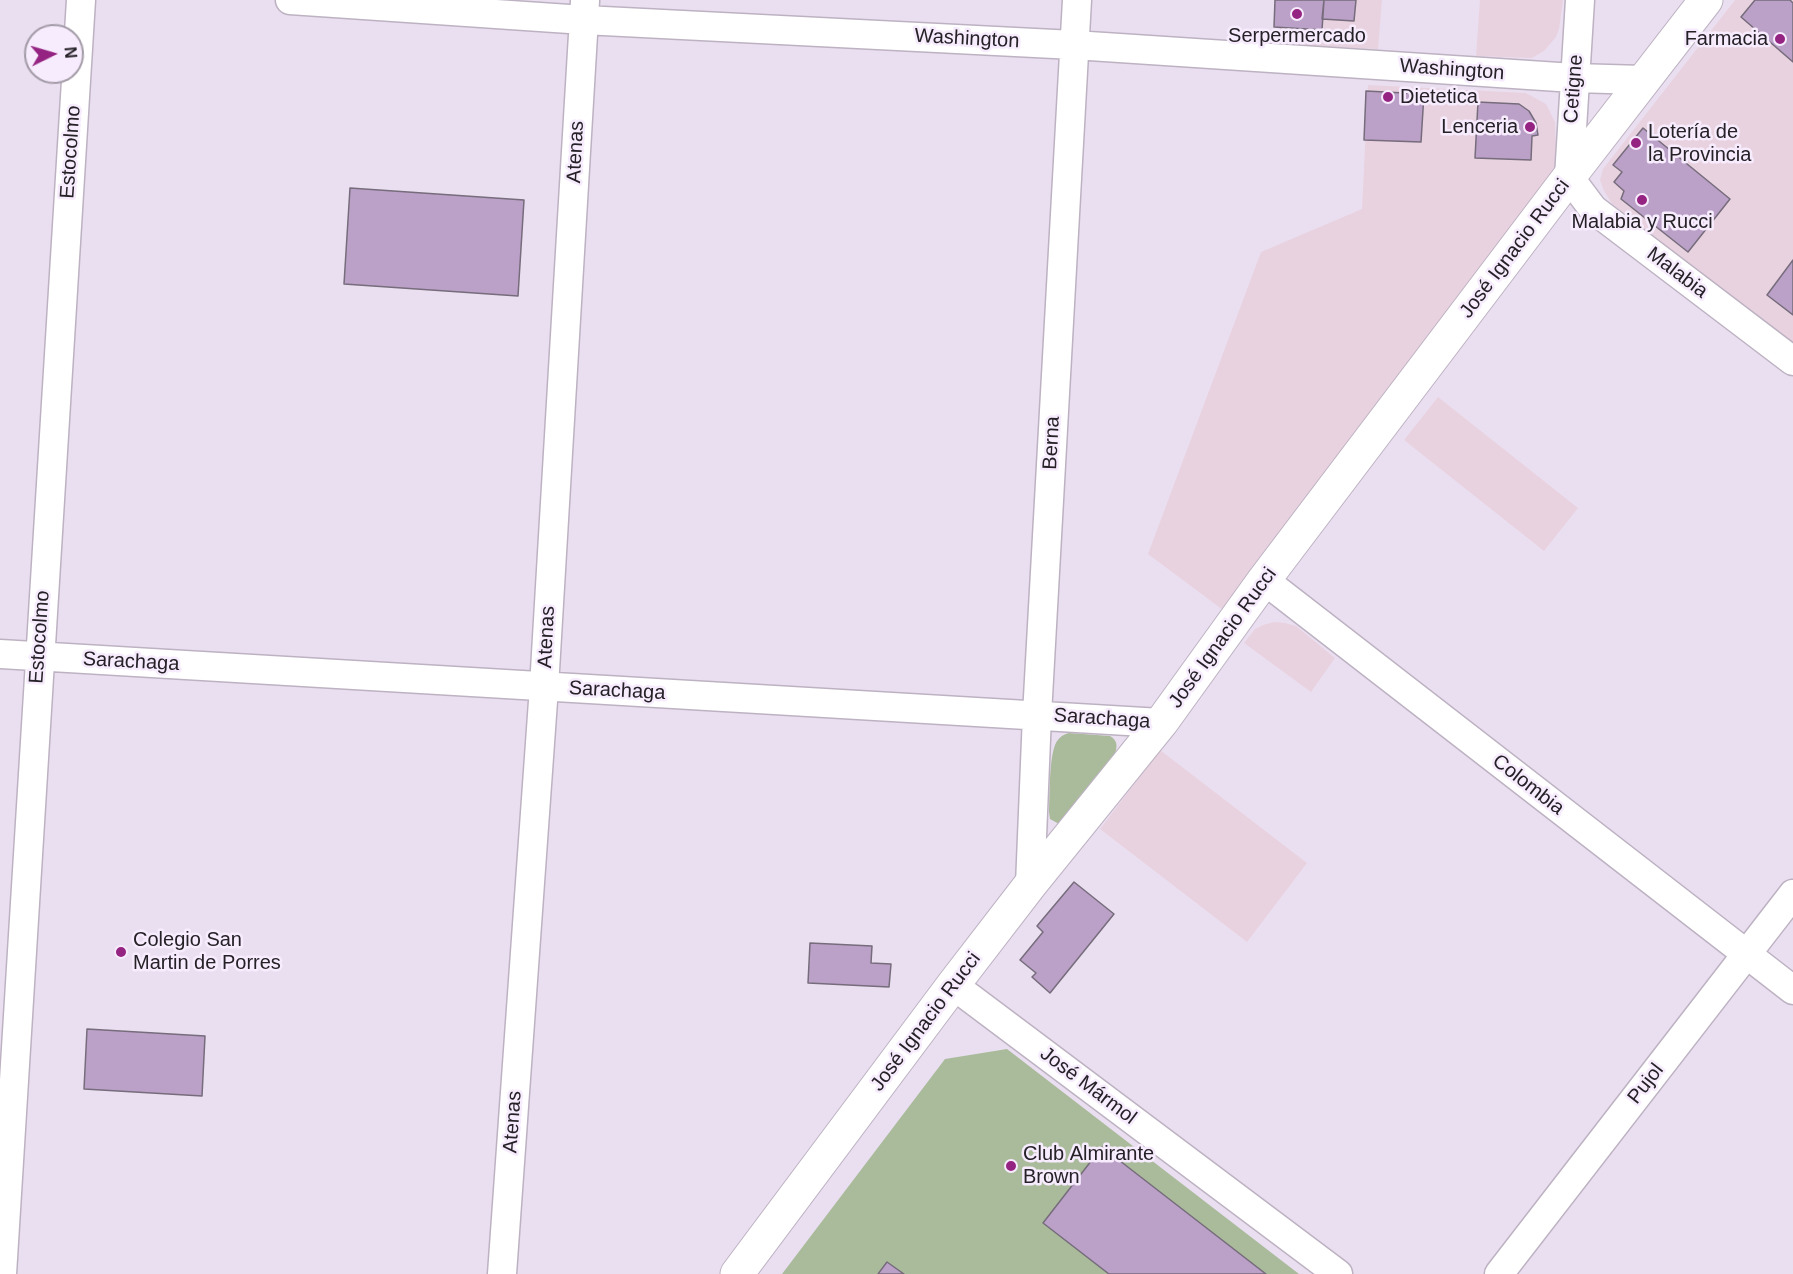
<!DOCTYPE html>
<meta charset="utf-8">
<style>
body{margin:0}
#map{position:relative;width:1793px;height:1274px;overflow:hidden;background:#eadff0;font-family:Helvetica,sans-serif}
canvas{display:block}
.north{position:absolute;left:24px;top:24px;width:60px;height:60px;box-sizing:border-box;background:#f7ecfd;border:2px solid #a39ba7;border-radius:50%;rotate:85deg;font-size:16px;font-weight:700;line-height:24px;text-align:center;color:#252127}
.north::after{content:'';display:block;margin:auto;width:21px;height:27px;background:#952382;clip-path:polygon(50% 0,100% 100%,50% 72%,0 100%)}
</style>
<div id="map">
<canvas width="1793" height="1274"></canvas>
<div class="north">N</div>
</div>
<script>
const ctx = document.querySelector('canvas').getContext('2d');
ctx.lineJoin = 'round';
function paint(path, color) { ctx.fillStyle = color; ctx.fill(path, 'evenodd'); }
function trace(path, color, width, dash) { ctx.strokeStyle = color; ctx.lineWidth = width; ctx.lineCap = dash ? 'butt' : 'round'; ctx.setLineDash(dash || []); ctx.stroke(path); }
function drawText(font, color, halo, rows, align = 'center') {
  ctx.font = font + ' Helvetica,sans-serif'; ctx.lineWidth = 5; ctx.setLineDash([]); ctx.textBaseline = 'middle'; ctx.strokeStyle = halo; ctx.fillStyle = color; for (const [text, x, y, turn = 0] of rows) {
    ctx.save(); ctx.translate(x, y); ctx.rotate((+turn || 0) * Math.PI / 180); ctx.textAlign = isNaN(turn) ? turn : align; if (halo) ctx.strokeText(text, 0, 0); ctx.fillText(text, 0, 0); ctx.restore();
  }
}
paint(new Path2D(`
 M 1282,0 L 1382,0 L 1378,49 L 1279,45 Z
 M 1480,0 L 1563,0 L 1559,29 L 1556,37 L 1544,51 L 1532,58 L 1476,56 Z
 M 1735,0 L 1793,0 L 1793,346 L 1612,204 L 1604,191 L 1600,180 L 1603,169 Z
 M 1368,85 L 1526,93 L 1546,104 L 1555,122 L 1556,163 L 1555,176 L 1223,610 L 1148,554 L 1261,252 L 1362,209 Z
 M 1438,397 L 1578,508 L 1544,551 L 1404,440 Z
 M 1274,622 L 1285,623 L 1296,626 L 1335,658 L 1311,692 L 1244,643 L 1255,629 L 1263,625 Z
 M 1160,750 L 1307,863 L 1247,942 L 1100,829 Z`), '#e9d2df');
paint(new Path2D(`
 M 1069,733 L 1110,736 C 1119,741 1117,748 1114,757 L 1059,824 L 1050,819 L 1049,812 C 1050,794 1049,761 1055,745 C 1058,738 1062,735 1069,733 Z
 M 1007,1049 L 1299,1274 L 782,1274 L 945,1059 Z`), '#aabb9c');
const building = new Path2D(`
 M 1275,0 L 1324,0 L 1322,30 L 1274,27 Z
 M 1324,0 L 1356,0 L 1354,21 L 1322,19 Z
 M 1755,0 L 1790,0 L 1793,3 L 1793,62 L 1741,17 Z
 M 1366,91 L 1424,94 L 1421,142 L 1364,140 Z
 M 1478,102 L 1519,104 L 1529,111 L 1536,123 L 1538,135 L 1532,136 L 1531,160 L 1475,158 Z
 M 1643,128 L 1730,199 L 1688,252 L 1621,199 L 1624,191 L 1614,182 L 1622,172 L 1613,165 Z
 M 350,188 L 524,200 L 518,296 L 344,284 Z
 M 1793,260 L 1793,315 L 1767,295 Z
 M 1074,882 L 1114,914 L 1050,993 L 1032,977 L 1036,973 L 1020,960 L 1043,932 L 1037,926 Z
 M 810,943 L 872,946 L 871,963 L 891,964 L 889,987 L 808,983 Z
 M 87,1029 L 205,1036 L 202,1096 L 84,1089 Z
 M 1102,1147 L 1266,1274 L 1109,1274 L 1043,1223 Z
 M 887,1262 L 904,1274 L 878,1274 Z`);
paint(building, '#bba1c8');
trace(building, '#766c7b', 1.5);
const street = new Path2D(`
 M 290,0 L 584,20 L 1074,45 L 1574,78 L 1643,80
 M 1580,0 L 1569,177 L 1593,209 L 1793,361
 M 1264,580 L 1793,990
 M 0,654 L 1161,723
 M 1030,885 L 1037,715 L 1077,0
 M 953,985 L 1338,1274
 M 2,1274 L 81,0
 M 502,1274 L 544,687 L 585,1
 M 1499,1274 L 1793,894`);
const secondary = new Path2D(`
 M 737,1274 L 953,985 L 1030,885 L 1161,723 L 1264,580 L 1569,177 L 1706,0`);
trace(street, '#bdb2c2', 31);
trace(secondary, '#bdb2c2', 35);
trace(street, '#fff', 28);
trace(secondary, '#fff', 33);
for (const [x, y, r, color] of [
 [1297,14,6,"#952382"],
 [1780,39,6,"#952382"],
 [1388,97,6,"#952382"],
 [1530,127,6,"#952382"],
 [1636,143,6,"#952382"],
 [1642,200,6,"#952382"],
 [121,952,6,"#952382"],
 [1011,1166,6,"#952382"]
]) { const dot = new Path2D(); dot.arc(x, y, r, 0, 2 * Math.PI); ctx.fillStyle = color; ctx.fill(dot); trace(dot, '#f7ecfd', 2); }
drawText('20px', '#252127', '#f7ecfd', [
 ["Serpermercado",1297,36,"center"],
 ["Farmacia",1768,39,"right"],
 ["Dietetica",1400,97],
 ["Lenceria",1518,127,"right"],
 ["Lotería de",1648,132],
 ["la Provincia",1648,155],
 ["Malabia y Rucci",1642,222,"center"],
 ["Colegio San",133,940],
 ["Martin de Porres",133,963],
 ["Club Almirante",1023,1154],
 ["Brown",1023,1177]
], 'left');
drawText('20px', '#252127', '#f7ecfd', [
 ["Washington",967,39,3],
 ["Washington",1452,70,4],
 ["Cetigne",1574,89,-86],
 ["Estocolmo",71,152,-86],
 ["Atenas",576,152,-87],
 ["José Ignacio Rucci",1515,249,-53],
 ["Malabia",1677,273,37],
 ["Berna",1052,443,-87],
 ["Estocolmo",40,637,-86],
 ["Atenas",547,637,-87],
 ["José Ignacio Rucci",1223,638,-54],
 ["Sarachaga",131,662,3],
 ["Sarachaga",617,691,3],
 ["Sarachaga",1102,719,4],
 ["Colombia",1528,785,38],
 ["José Ignacio Rucci",926,1022,-53],
 ["Pujol",1646,1084,-52],
 ["José Mármol",1088,1086,37],
 ["Atenas",513,1122,-86]
]);
</script>
